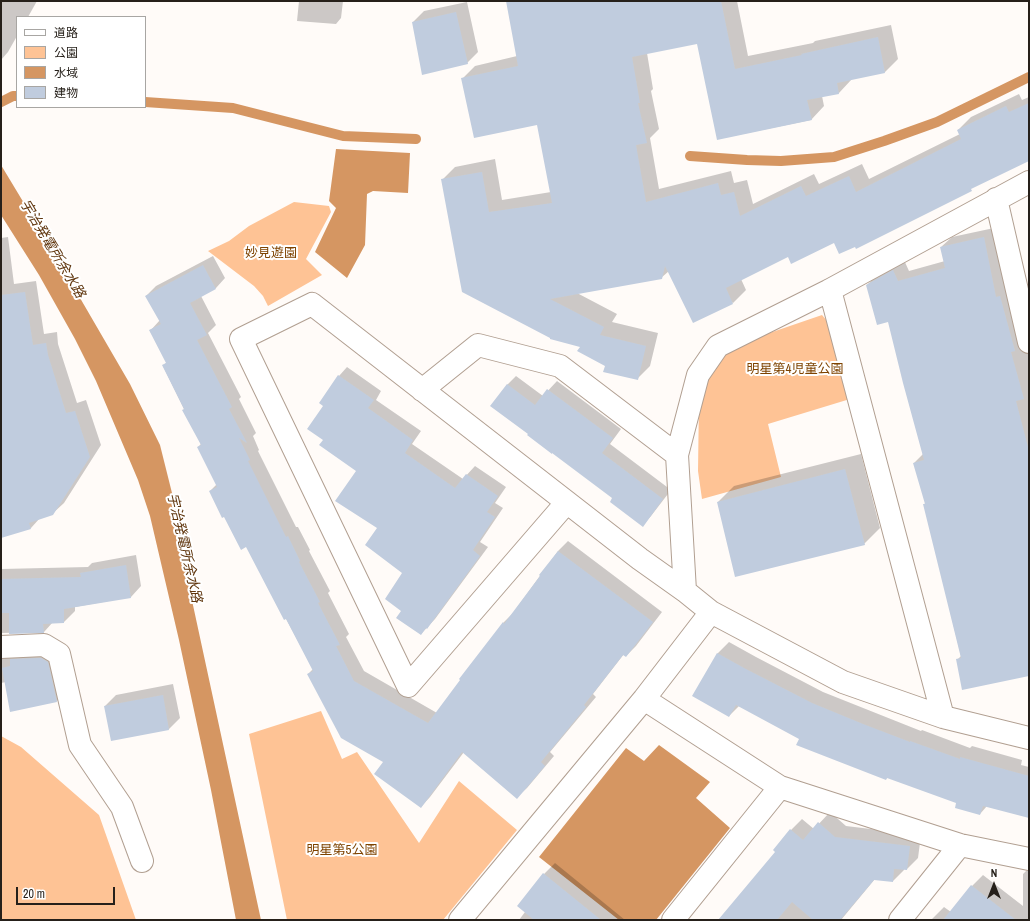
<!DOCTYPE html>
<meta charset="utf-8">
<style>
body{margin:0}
#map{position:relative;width:1030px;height:921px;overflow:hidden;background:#fffbf8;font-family:"Archivo Narrow","Noto Sans JP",sans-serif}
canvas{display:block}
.frame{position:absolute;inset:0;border:2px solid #26201a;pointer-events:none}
.legend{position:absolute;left:16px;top:16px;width:130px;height:92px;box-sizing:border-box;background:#fff;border:1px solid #a8a6a3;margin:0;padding:5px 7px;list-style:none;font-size:12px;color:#26201a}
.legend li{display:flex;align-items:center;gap:8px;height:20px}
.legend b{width:20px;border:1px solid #a8a6a3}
.north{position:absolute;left:974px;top:865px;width:40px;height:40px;-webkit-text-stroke:3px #fff;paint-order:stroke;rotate:0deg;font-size:11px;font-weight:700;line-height:16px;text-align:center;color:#26201a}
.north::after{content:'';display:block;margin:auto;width:14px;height:18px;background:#26201a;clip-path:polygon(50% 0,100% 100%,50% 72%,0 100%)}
.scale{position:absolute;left:16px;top:887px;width:99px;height:18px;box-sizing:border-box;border:2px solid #26201a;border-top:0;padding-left:5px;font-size:12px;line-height:14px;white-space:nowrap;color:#26201a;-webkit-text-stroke:3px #fff;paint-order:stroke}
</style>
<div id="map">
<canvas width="1030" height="921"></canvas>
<div class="frame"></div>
<ul class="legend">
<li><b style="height:5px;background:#fff"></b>道路</li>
<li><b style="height:11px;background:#fec395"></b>公園</li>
<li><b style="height:11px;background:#d59662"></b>水域</li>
<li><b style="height:11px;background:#c0ccde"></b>建物</li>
</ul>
<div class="north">N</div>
<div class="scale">20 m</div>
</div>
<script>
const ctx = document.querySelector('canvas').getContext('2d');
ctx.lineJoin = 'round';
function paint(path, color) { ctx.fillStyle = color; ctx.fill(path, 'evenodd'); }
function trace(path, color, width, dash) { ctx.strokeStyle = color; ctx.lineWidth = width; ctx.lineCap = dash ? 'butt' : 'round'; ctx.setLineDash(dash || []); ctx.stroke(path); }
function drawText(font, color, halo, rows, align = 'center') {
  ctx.font = font + ' "Archivo Narrow","Noto Sans JP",sans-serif'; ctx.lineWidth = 4; ctx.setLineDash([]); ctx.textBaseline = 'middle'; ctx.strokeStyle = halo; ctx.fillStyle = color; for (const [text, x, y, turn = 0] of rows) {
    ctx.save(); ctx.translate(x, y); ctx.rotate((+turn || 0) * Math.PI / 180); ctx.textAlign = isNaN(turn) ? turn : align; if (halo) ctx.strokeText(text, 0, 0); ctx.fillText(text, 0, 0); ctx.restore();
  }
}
paint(new Path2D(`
 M 294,202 L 329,206 L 331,212 L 306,259 L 322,275 L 268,306 L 263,296 L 254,286 L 208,251 L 229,241 L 249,226 Z
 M 822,315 L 833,328 L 850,399 L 768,424 L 781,477 L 702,499 L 698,471 L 699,399 L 707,372 L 723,351 L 749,340 Z
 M 321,711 L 342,759 L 357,752 L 419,843 L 459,781 L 517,830 L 443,920 L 287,920 L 249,734 Z
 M 1,736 L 21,747 L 99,815 L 136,920 L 1,920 Z`), '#fec395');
paint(new Path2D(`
 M 336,149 L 410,153 L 408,193 L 373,191 L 367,194 L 365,245 L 347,278 L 315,252 L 336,208 L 329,201 Z
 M 1,165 L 51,248 L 130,384 L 160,445 L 178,517 L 188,582 L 261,920 L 236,920 L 211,790 L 179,640 L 150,516 L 138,480 L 96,381 L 75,339 L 39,275 L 1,215 Z
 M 659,745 L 710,782 L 696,798 L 730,828 L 656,920 L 619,920 L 539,857 L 626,748 L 644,761 Z`), '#d59662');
paint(new Path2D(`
 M 1,1 L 37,1 L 28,17 L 17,17 L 17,36 L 8,52 L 1,60 Z
 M 299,1 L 343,1 L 341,18 L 336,24 L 297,21 Z
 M 507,1 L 737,1 L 748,56 L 813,43 L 815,41 L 891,25 L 898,59 L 885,72 L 852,79 L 839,93 L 822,96 L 824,106 L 811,120 L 718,139 L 698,43 L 647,53 L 653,89 L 651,91 L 659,129 L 650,138 L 659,189 L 731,171 L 734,183 L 747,180 L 753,204 L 814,174 L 819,184 L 862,164 L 869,179 L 960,134 L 958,130 L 971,117 L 1019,94 L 1022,100 L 1029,97 L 1029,153 L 856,245 L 834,242 L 788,255 L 741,279 L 746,290 L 733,303 L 669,271 L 661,278 L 577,293 L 617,314 L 612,322 L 658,333 L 650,366 L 637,379 L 606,366 L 582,347 L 442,180 L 455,167 L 495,159 L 502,200 L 551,192 L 538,123 L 462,79 L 475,66 L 517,56 Z
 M 467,2 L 478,52 L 467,63 L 413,22 L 424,11 Z
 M 994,228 L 1029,339 L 1029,675 L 957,660 L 961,656 L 924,504 L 926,503 L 914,463 L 923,454 L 889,321 L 867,285 L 877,275 L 904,260 L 909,271 L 945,261 L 941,247 L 952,237 Z
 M 8,237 L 14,284 L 36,281 L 44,334 L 57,332 L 58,344 L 77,403 L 86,400 L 101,445 L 64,503 L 52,514 L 40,518 L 31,528 L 1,537 L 1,238 Z
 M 213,256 L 225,278 L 216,288 L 201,296 L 216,325 L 208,333 L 241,397 L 239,399 L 256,433 L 253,436 L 259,450 L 258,451 L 296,527 L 298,527 L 310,550 L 309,551 L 330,591 L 328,593 L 349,634 L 346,637 L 364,671 L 437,713 L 503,623 L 513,613 L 558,551 L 568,541 L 662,612 L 636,646 L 626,656 L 624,654 L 593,694 L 596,697 L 550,752 L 554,756 L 527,788 L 517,797 L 464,752 L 430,797 L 421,807 L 384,762 L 308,674 L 313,669 L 247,546 L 210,491 L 217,484 L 198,447 L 201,444 L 163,366 L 167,362 L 150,331 L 160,320 L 146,296 L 156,286 Z
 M 347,367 L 381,391 L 376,400 L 421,431 L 412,444 L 463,479 L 475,466 L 506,487 L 495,503 L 503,508 L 480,542 L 488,547 L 435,619 L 421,634 L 402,610 L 404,573 L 378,528 L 357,470 L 324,439 L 325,406 L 339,376 Z
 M 516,376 L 543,396 L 557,381 L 621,429 L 610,444 L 671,490 L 651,516 L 643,525 L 614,498 L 529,434 L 507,385 Z
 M 861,454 L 880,528 L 864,544 L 718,502 L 734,486 Z
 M 136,555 L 141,586 L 131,597 L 75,607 L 75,611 L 64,622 L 53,622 L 44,632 L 1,633 L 1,569 L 88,567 L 92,563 Z
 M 729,642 L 756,657 L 823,692 L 921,731 L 922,730 L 970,748 L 972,746 L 1022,760 L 1021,765 L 1029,767 L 1029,816 L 987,806 L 980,814 L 957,802 L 888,777 L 886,779 L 800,738 L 739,706 L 729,716 L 694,696 L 718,653 Z
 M 1,643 L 52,647 L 68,690 L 57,701 L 6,682 L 1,683 Z
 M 173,684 L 180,718 L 169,729 L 112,740 L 105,706 L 116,695 Z
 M 830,812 L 846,826 L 921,835 L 918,858 L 907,869 L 904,869 L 904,870 L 893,881 L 875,879 L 841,920 L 719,920 L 777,852 L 791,830 L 802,819 L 814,829 Z
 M 555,863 L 625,920 L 519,920 L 525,912 L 544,874 Z
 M 1029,868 L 1029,920 L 931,920 L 944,907 L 951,912 L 972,886 L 983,875 L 1023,906 L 1023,874 Z`), '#0003');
trace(new Path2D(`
 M 1,102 L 13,96 L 17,96
 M 145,102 L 233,108 L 343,136 L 416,139
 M 690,156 L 747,160 L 781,161 L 834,157 L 884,141 L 937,122 L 1029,77`), '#d59662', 10);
paint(new Path2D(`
 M 506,1 L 721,1 L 735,69 L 802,55 L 801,54 L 878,37 L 885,73 L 837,83 L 839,94 L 807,100 L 812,120 L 717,140 L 697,44 L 632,57 L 640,103 L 638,103 L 647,143 L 636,145 L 646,202 L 718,183 L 721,195 L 734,192 L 740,216 L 801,186 L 806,196 L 849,176 L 856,192 L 961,139 L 957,130 L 1006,106 L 1009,112 L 1029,103 L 1029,161 L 971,189 L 972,191 L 856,249 L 855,247 L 839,254 L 834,243 L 791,264 L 788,257 L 726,288 L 733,304 L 693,323 L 665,266 L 662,279 L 550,299 L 604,327 L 600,335 L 646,346 L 638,380 L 603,372 L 605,366 L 577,351 L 580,347 L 550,339 L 550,338 L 462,292 L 441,179 L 482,172 L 489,212 L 552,203 L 537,125 L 474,138 L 461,78 L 518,66 Z
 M 456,12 L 468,64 L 422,75 L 412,22 Z
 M 984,237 L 996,297 L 1000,296 L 1015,351 L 1011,352 L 1024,399 L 1016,401 L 1029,451 L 1029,676 L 962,690 L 956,659 L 961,658 L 923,504 L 925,504 L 913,463 L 924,460 L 903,383 L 888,322 L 877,325 L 866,285 L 893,270 L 898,281 L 945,268 L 940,247 Z
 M 203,265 L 216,289 L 190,303 L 207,335 L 197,340 L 232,407 L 229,409 L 247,443 L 239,438 L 250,460 L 248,461 L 286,537 L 288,536 L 300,561 L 299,562 L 320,602 L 318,603 L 340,645 L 336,646 L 354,681 L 428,723 L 460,680 L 459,679 L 503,622 L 504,624 L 540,576 L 539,575 L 558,551 L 653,622 L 626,657 L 623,655 L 584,705 L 586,707 L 541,762 L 545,766 L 517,799 L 462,752 L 421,808 L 374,774 L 383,762 L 341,738 L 307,674 L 313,671 L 286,619 L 284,620 L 246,547 L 241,550 L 224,517 L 222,518 L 209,491 L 217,487 L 197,447 L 201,445 L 182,410 L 184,409 L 162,365 L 166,363 L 149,330 L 161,324 L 145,296 Z
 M 25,292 L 33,345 L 46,343 L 48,355 L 66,413 L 75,411 L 90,457 L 53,515 L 29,523 L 31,529 L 1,538 L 1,295 Z
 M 338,375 L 374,400 L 368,408 L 413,440 L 405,453 L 455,488 L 466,474 L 498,496 L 487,512 L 495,517 L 473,550 L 480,556 L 427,629 L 426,628 L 421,635 L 396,618 L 401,611 L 385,599 L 402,573 L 365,545 L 377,528 L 335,501 L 356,471 L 319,445 L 323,440 L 307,429 L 323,406 L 319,403 Z
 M 507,384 L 535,405 L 547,389 L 613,438 L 602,453 L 663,499 L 643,527 L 610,502 L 612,498 L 552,453 L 552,454 L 527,435 L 528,434 L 490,406 Z
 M 845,469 L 865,545 L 735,577 L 717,502 Z
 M 126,565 L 131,598 L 64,609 L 64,623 L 43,624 L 44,633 L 9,634 L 9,613 L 1,613 L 1,579 L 81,577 L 80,573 Z
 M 717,653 L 744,668 L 812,703 L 863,724 L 910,742 L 910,741 L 960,759 L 960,757 L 1029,776 L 1029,818 L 983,806 L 980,815 L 955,808 L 956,803 L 887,778 L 886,780 L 796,745 L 799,739 L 736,705 L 729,717 L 692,696 Z
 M 41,658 L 48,662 L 57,702 L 10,712 L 2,668 L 10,666 L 10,659 Z
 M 163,695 L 169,730 L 111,741 L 104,706 Z
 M 818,822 L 835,837 L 910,846 L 907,870 L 894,869 L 893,882 L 874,880 L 840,920 L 813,920 L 792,902 L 777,920 L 718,920 L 775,852 L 773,850 L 790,829 L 803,840 Z
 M 543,873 L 601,920 L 534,920 L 517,906 Z
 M 971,885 L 1016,920 L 943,920 Z`), '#c0ccde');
const street = new Path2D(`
 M 996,199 L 1029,342
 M 830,290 L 943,717
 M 422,390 L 478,345 L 560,366 L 677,455
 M 567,502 L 408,686 L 241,339 L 312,304 L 640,559 L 685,591 L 711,612 L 843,682 L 943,717 L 1029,738
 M 685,591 L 677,455 L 698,375 L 718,346 L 830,290 L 1029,182
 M 1,647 L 44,645 L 59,654 L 80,745 L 122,807 L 142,861
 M 644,699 L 780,787 L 960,845 L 1029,859
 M 460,920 L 644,699 L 711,612
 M 673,920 L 780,787
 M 900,920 L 960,845`);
trace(street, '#b19f91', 24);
trace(street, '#fff', 22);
drawText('13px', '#7e4300', '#fff', [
 ["妙見遊園",271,254],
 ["明星第4児童公園",795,370],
 ["明星第5公園",342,851]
]);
drawText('italic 14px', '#60360e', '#fff', [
 ["宇治発電所余水路",52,249,59],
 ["宇治発電所余水路",184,548,77]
]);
</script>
